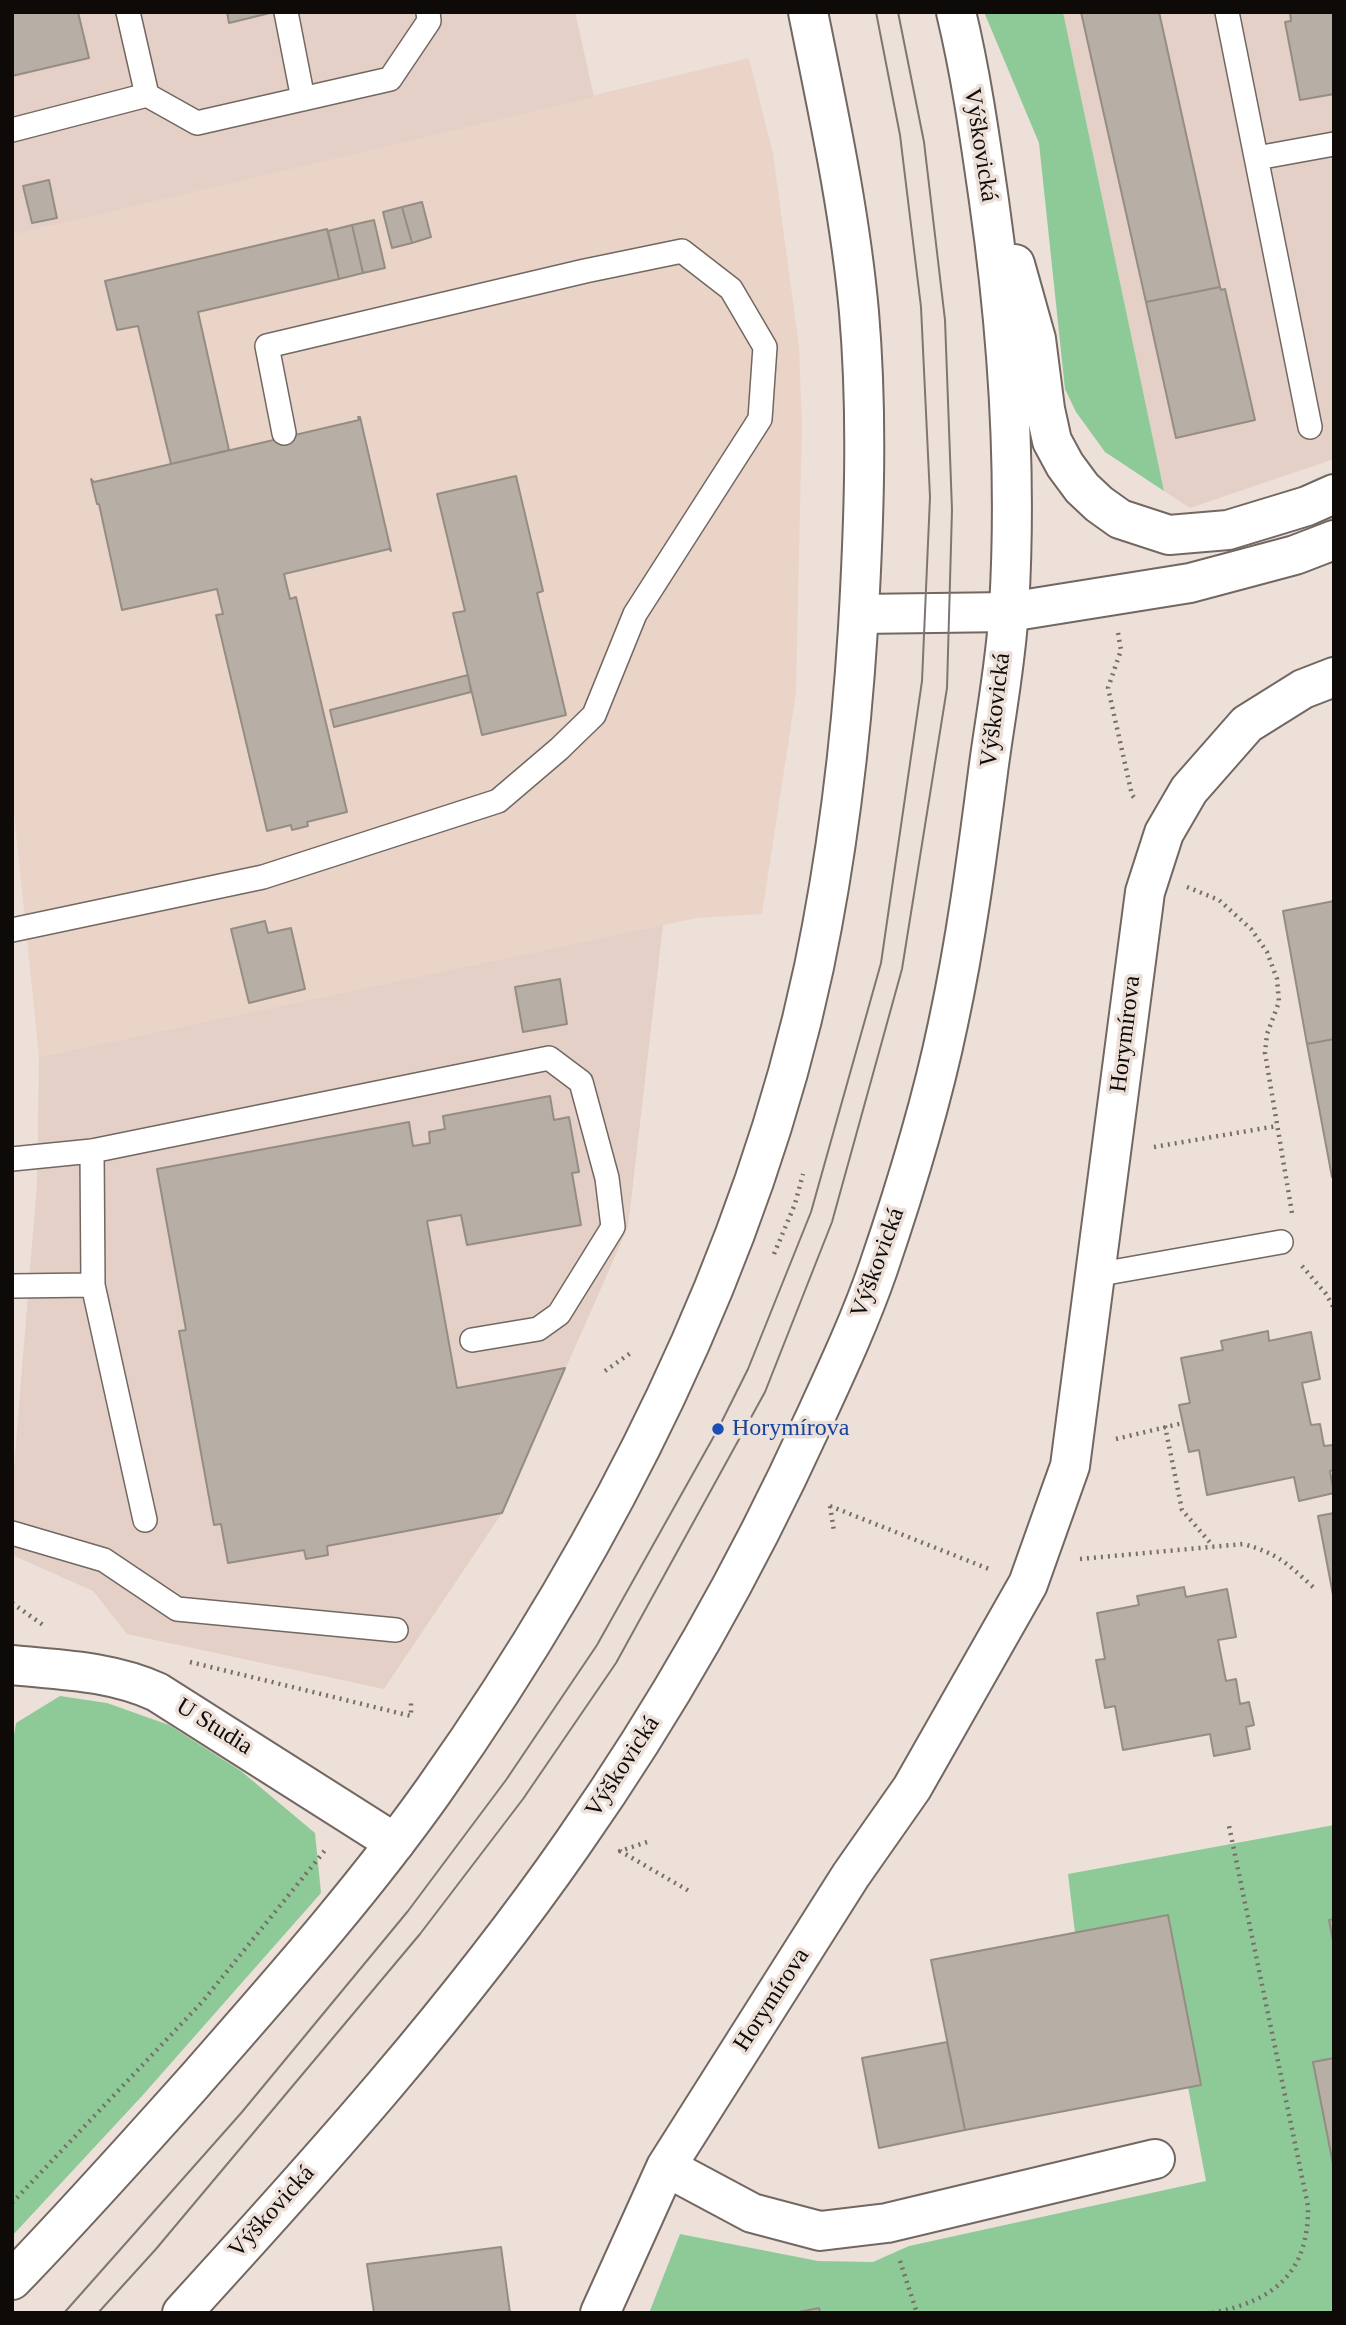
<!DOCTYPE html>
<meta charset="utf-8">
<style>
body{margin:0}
#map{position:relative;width:1346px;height:2325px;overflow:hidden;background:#ede0d9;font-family:Georgia,serif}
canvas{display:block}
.frame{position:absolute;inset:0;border:14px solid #0e0a08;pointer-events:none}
</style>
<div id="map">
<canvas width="1346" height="2325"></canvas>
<div class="frame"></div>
</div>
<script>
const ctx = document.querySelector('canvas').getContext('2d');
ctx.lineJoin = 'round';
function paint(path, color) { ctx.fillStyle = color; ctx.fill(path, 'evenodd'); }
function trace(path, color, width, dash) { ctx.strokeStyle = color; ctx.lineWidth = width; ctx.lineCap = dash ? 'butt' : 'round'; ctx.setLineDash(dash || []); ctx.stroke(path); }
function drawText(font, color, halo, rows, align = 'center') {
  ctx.font = font + ' Georgia,serif'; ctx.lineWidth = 7; ctx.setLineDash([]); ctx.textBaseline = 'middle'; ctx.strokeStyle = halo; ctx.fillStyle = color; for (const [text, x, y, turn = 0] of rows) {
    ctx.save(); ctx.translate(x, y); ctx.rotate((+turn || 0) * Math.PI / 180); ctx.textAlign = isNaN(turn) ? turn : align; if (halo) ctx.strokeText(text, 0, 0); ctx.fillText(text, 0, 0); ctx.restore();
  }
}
paint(new Path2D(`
 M 749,58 L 773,153 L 799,347 L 802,423 L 796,693 L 762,914 L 697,918 L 39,1057 L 12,794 L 12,235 Z`), '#ead4c8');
paint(new Path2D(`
 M 12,12 L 575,12 L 594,97 L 12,235 Z
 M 1063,12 L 1334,12 L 1334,459 L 1190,508 L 1164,491 Z
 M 663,925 L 628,1227 L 502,1513 L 384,1689 L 127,1634 L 93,1591 L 12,1555 L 12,1491 L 37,1184 L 39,1057 Z`), '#e4d0c6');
paint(new Path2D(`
 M 984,12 L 1063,12 L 1164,491 L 1105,452 L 1076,412 L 1065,389 L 1039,143 Z
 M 60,1696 L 107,1703 L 169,1725 L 241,1771 L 315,1833 L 321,1893 L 142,2096 L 12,2236 L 12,1746 L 16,1723 Z
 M 1334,1825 L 1334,2313 L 649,2313 L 680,2234 L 818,2261 L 873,2262 L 909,2246 L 1206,2181 L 1188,2087 L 1201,2085 L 1168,1916 L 1075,1933 L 1068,1874 Z`), '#8eca98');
const building = new Path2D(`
 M 12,12 L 78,12 L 89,58 L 12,76 Z
 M 227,12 L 274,12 L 229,23 Z
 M 1081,12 L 1159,12 L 1220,287 L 1146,302 Z
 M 1290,12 L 1334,12 L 1334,94 L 1300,100 L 1285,22 L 1291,21 Z
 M 49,180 L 57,218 L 32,223 L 23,186 Z
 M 422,202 L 431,237 L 412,243 L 402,207 Z
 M 402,207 L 412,243 L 392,248 L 383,212 Z
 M 374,220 L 385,268 L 363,273 L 352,225 Z
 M 352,225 L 363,273 L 339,279 L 328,231 Z
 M 327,229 L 339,279 L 198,312 L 229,450 L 171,464 L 138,326 L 117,330 L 105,281 Z
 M 1220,287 L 1221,290 L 1225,289 L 1255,420 L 1176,438 L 1146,302 Z
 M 358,417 L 360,417 L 391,551 L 389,549 L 284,574 L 290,599 L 296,597 L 347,812 L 307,822 L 308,826 L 292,830 L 291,825 L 267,831 L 216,615 L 223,614 L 217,589 L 122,610 L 99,504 L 97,504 L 91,479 L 94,482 L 171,464 L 359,420 Z
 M 516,476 L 543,591 L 537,593 L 566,715 L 482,735 L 453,613 L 465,611 L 437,494 Z
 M 468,675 L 471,692 L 334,727 L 330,710 Z
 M 1334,901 L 1334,1039 L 1307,1044 L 1283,911 Z
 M 265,921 L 268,933 L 291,928 L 305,989 L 249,1003 L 231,929 Z
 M 560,979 L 567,1024 L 523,1032 L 515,987 Z
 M 1334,1039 L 1334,1176 L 1332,1177 L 1307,1044 Z
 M 550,1096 L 554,1120 L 569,1117 L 579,1172 L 572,1173 L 581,1225 L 467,1245 L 461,1215 L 427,1221 L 457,1388 L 565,1368 L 502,1513 L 327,1546 L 328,1555 L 306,1559 L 304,1550 L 228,1563 L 221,1524 L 214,1525 L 179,1331 L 186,1330 L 157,1169 L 409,1122 L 413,1146 L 430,1143 L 429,1132 L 445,1129 L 443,1116 Z
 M 1268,1331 L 1269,1341 L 1311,1332 L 1320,1379 L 1302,1383 L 1311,1425 L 1320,1424 L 1324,1446 L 1333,1445 L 1334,1470 L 1330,1471 L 1334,1493 L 1299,1501 L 1294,1477 L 1207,1495 L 1199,1450 L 1189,1452 L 1179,1405 L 1190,1403 L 1181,1358 L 1223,1350 L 1221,1341 Z
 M 1334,1513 L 1334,1600 L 1318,1516 Z
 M 1184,1587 L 1186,1597 L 1227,1589 L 1236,1637 L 1218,1640 L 1226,1681 L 1236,1679 L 1240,1704 L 1249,1702 L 1254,1725 L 1246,1727 L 1250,1749 L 1214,1756 L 1210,1734 L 1123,1750 L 1115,1706 L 1105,1708 L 1096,1660 L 1105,1659 L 1097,1613 L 1139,1605 L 1137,1596 Z
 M 1168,1915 L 1201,2085 L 965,2130 L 931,1960 Z
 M 1334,1919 L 1334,1946 L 1329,1920 Z
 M 947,2042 L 965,2130 L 879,2148 L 862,2058 Z
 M 1334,2058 L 1334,2169 L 1313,2062 Z
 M 501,2247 L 510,2313 L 374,2313 L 367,2264 Z
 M 819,2308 L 820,2313 L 794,2313 Z`);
paint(building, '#b7afa5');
trace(building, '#958d84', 2);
const lane = new Path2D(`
 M 286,12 L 303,99
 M 1227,12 L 1310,427
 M 147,95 L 197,123 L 390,79 L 429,21 L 428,12
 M 12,130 L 147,95 L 128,12
 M 1257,158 L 1334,144
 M 12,930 L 263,877 L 498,801 L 559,749 L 594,715 L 635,614 L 760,419 L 765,347 L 731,289 L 682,251 L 585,271 L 267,346 L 284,433
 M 92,1151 L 93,1285
 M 12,1159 L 92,1151 L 549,1058 L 581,1082 L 607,1178 L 613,1227 L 559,1314 L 538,1329 L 472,1340
 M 1095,1275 L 1281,1242
 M 12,1286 L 93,1285 L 145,1520
 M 12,1533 L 104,1560 L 177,1609 L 396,1630`);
const street = new Path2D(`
 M 859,614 L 1009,612 L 1190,583 L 1295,555 L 1334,540
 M 12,1665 C 62,1670 111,1671 157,1692 L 395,1843
 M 666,2167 L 752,2213 L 820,2231 L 887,2223 L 1155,2159
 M 600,2313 L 666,2167 L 851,1875 L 912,1788 L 1028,1584 L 1070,1466 L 1145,892 L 1164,833 L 1189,790 L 1247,724 L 1303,689 L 1334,677`);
const secondary = new Path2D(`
 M 1015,264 L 1036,339 L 1045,409 L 1052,441 L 1065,465 L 1082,488 L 1099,504 L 1120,519 L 1169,535 L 1228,530 L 1307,506 L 1334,494
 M 12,2280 C 74,2216 133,2150 192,2084 C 275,1989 361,1893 434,1790 C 607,1545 751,1263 814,967 C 837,856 851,742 858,628 C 864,523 868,417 859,312 C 850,212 828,111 808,12
 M 182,2313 C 319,2163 457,2010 573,1843 C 666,1710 746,1569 813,1422 C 836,1372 860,1321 878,1269 C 905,1190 931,1106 948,1024 C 966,941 977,857 988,772 C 995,718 1006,663 1009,608 C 1017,473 1008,335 989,201 C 980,138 971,74 956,12`);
trace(lane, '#726761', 26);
trace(street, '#726761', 42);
trace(secondary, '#726761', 42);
trace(new Path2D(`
 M 1118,633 L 1121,650 L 1108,688 L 1132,795 L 1136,800
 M 1187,887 L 1219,900 L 1251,929 L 1267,952 L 1277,979 L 1279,1002 L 1267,1034 L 1265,1053 L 1292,1213
 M 1154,1147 L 1277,1126
 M 774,1254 L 795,1204 L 803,1174
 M 1302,1266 L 1326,1294 L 1334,1308
 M 605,1371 L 632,1352
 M 1165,1426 L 1182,1510 L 1213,1546
 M 1116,1439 L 1183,1423
 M 830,1506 L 989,1569
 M 830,1506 L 834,1531
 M 1080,1559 L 1243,1544 C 1277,1553 1288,1564 1313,1587
 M 12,1603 L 43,1625
 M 190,1662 L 411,1716 L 411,1701
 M 647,1842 L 620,1851 L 689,1891
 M 12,2203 L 203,2001 L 326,1849
 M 900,2261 L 917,2313
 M 1212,2313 C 1274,2301 1309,2273 1308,2206 L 1229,1826`), '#776e6a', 4.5, [2, 5]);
trace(lane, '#fff', 23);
trace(street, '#fff', 38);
trace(secondary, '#fff', 38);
trace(new Path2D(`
 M 64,2313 L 242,2112 L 408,1911 L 506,1780 L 597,1645 L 718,1429 L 748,1369 L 811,1212 L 881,963 L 922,681 L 930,497 L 921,307 L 900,135 L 876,12
 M 98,2313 L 156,2249 L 420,1934 L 523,1799 L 616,1663 L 765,1392 L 832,1222 L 902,969 L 947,688 L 952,510 L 945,320 L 924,142 L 898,12`), '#7f7672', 2);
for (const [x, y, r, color] of [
 [718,1429,7,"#1a4fb4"]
]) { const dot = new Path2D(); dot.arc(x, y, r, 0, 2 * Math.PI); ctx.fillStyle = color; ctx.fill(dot); trace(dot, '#ede0d9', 2.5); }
drawText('24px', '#0e0a08', '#ede0d9', [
 ["Výškovická",980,145,81],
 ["Výškovická",996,710,-83],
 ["Horymírova",1126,1034,-83],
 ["Výškovická",878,1263,-70],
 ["U Studia",214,1727,32],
 ["Výškovická",623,1767,-57],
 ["Horymírova",772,2000,-57],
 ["Výškovická",272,2212,-48]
]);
drawText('24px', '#164399', '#ede0d9', [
 ["Horymírova",732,1429]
], 'left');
</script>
